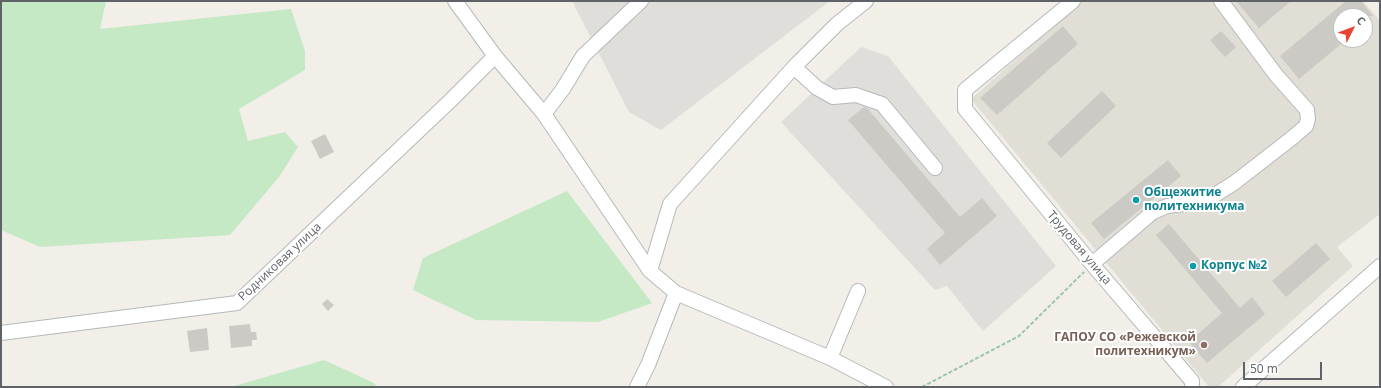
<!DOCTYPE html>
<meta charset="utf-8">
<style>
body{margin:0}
#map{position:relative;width:1381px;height:388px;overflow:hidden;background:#f1efe8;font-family:"Open Sans",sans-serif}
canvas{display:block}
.frame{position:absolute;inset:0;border:2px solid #5f6368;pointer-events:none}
.north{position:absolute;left:1333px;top:8px;width:40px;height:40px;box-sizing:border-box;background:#fff;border:1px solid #bfc1c3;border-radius:50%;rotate:48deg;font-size:11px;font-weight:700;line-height:16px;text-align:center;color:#5f6368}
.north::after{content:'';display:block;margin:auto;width:14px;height:18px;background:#ea4335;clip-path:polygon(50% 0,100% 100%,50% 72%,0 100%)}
.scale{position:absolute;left:1243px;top:362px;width:79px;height:18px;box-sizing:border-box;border:2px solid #5f6368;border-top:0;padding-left:5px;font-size:12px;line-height:14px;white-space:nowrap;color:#5f6368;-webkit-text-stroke:3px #fff;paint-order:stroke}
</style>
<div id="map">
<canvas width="1381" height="388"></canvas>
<div class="frame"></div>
<div class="north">С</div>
<div class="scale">50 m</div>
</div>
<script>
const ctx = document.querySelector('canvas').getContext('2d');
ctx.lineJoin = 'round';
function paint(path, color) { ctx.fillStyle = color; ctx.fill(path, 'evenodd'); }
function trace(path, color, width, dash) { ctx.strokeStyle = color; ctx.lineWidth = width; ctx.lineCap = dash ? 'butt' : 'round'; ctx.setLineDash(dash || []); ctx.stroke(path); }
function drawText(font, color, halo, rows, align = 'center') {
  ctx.font = font + ' "Open Sans",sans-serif'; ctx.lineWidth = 4; ctx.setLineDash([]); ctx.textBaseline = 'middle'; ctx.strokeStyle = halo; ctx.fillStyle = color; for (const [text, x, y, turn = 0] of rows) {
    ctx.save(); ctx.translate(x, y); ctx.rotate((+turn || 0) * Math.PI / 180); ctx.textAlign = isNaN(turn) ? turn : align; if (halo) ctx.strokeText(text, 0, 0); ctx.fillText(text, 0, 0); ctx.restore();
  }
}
paint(new Path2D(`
 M 572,1 L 830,1 L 661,130 L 629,112 Z
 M 861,47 L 888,56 L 1056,266 L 983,331 L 947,286 L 935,290 L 781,122 Z`), '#e0deda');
paint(new Path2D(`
 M 1082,1 L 1213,1 L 1219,8 L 1227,1 L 1363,1 L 1380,21 L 1380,214 L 1337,247 L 1353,266 L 1218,387 L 1209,387 L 971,99 ZM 1341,16 L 1365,16 L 1365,40 L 1341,40 Z`), '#e1ded6');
paint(new Path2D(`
 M 1,1 L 106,1 L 100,29 L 291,9 L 305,51 L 305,70 L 239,109 L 248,141 L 285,132 L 298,147 L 279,177 L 230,235 L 40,247 L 1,230 Z
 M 567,191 L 652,303 L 598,322 L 476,320 L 413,290 L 423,258 Z
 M 324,360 L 374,383 L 377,387 L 231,387 Z`), '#c5e8c5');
paint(new Path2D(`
 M 1236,1 L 1291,1 L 1259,28 Z
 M 1346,1 L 1361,1 L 1373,16 L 1341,16 L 1341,44 L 1299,79 L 1280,56 Z
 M 1063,26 L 1078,44 L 997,115 L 980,98 Z
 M 1221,31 L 1236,47 L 1225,57 L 1210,40 Z
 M 1102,91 L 1116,106 L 1061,158 L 1047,143 Z
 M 864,107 L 867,108 L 960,217 L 982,198 L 997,216 L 940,265 L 927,249 L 945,233 L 848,120 Z
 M 325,134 L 334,152 L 320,159 L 311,141 Z
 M 1168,160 L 1181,176 L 1104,239 L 1091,223 Z
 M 1169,224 L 1240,308 L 1252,297 L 1265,314 L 1207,363 L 1189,342 L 1222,313 L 1156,235 Z
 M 1316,243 L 1330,259 L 1286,297 L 1272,281 Z
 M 327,299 L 334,305 L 328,311 L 322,304 Z
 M 250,324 L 251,332 L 256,332 L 257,340 L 252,340 L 252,346 L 231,348 L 229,326 Z
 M 207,328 L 209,350 L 190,352 L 187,331 Z`), '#cccac5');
const minor = new Path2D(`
 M 455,1 L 495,56 L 544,114 L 650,271 L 676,293 L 830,358 L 886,387
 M 1073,1 L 965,90 L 965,109 L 1092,264 L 1192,381 L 1192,387
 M 794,67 L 817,88 L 833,97 L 856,95 L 882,104 L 935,168
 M 544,114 L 563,89 L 583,56 L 641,1
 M 1092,264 L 1153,212 L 1167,206 L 1183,204 L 1210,198 L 1234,183 L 1292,138 L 1306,126 L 1308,119 L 1307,110 L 1276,75 L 1221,1
 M 650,271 L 670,204 L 794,67 L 837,24 L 866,1
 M 1,333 L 237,303 L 450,101 L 495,56
 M 830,358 L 858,291
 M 637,387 L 648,365 L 676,293
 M 1243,387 L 1380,266`);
trace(minor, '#b5b8bc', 16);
trace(new Path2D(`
 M 922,387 L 1019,336 L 1084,272`), '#9cc7a9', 2, [4, 2]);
trace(minor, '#fff', 14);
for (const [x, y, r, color] of [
 [1136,200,4,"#0f9aa8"],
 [1193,266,4,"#0f9aa8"],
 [1204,345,4,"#8d6e63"]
]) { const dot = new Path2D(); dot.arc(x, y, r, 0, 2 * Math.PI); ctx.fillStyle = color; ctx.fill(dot); trace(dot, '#fff', 1.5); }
drawText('bold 12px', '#0d838f', '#fff', [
 ["Общежитие",1144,193],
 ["политехникума",1144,207],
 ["Корпус №2",1201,266]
], 'left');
drawText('12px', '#5f6368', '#fff', [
 ["Трудовая улица",1079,248,50],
 ["Родниковая улица",280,262,-43]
]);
drawText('bold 12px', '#785e54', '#fff', [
 ["ГАПОУ СО «Режевской",1196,338],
 ["политехникум»",1196,352]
], 'right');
</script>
